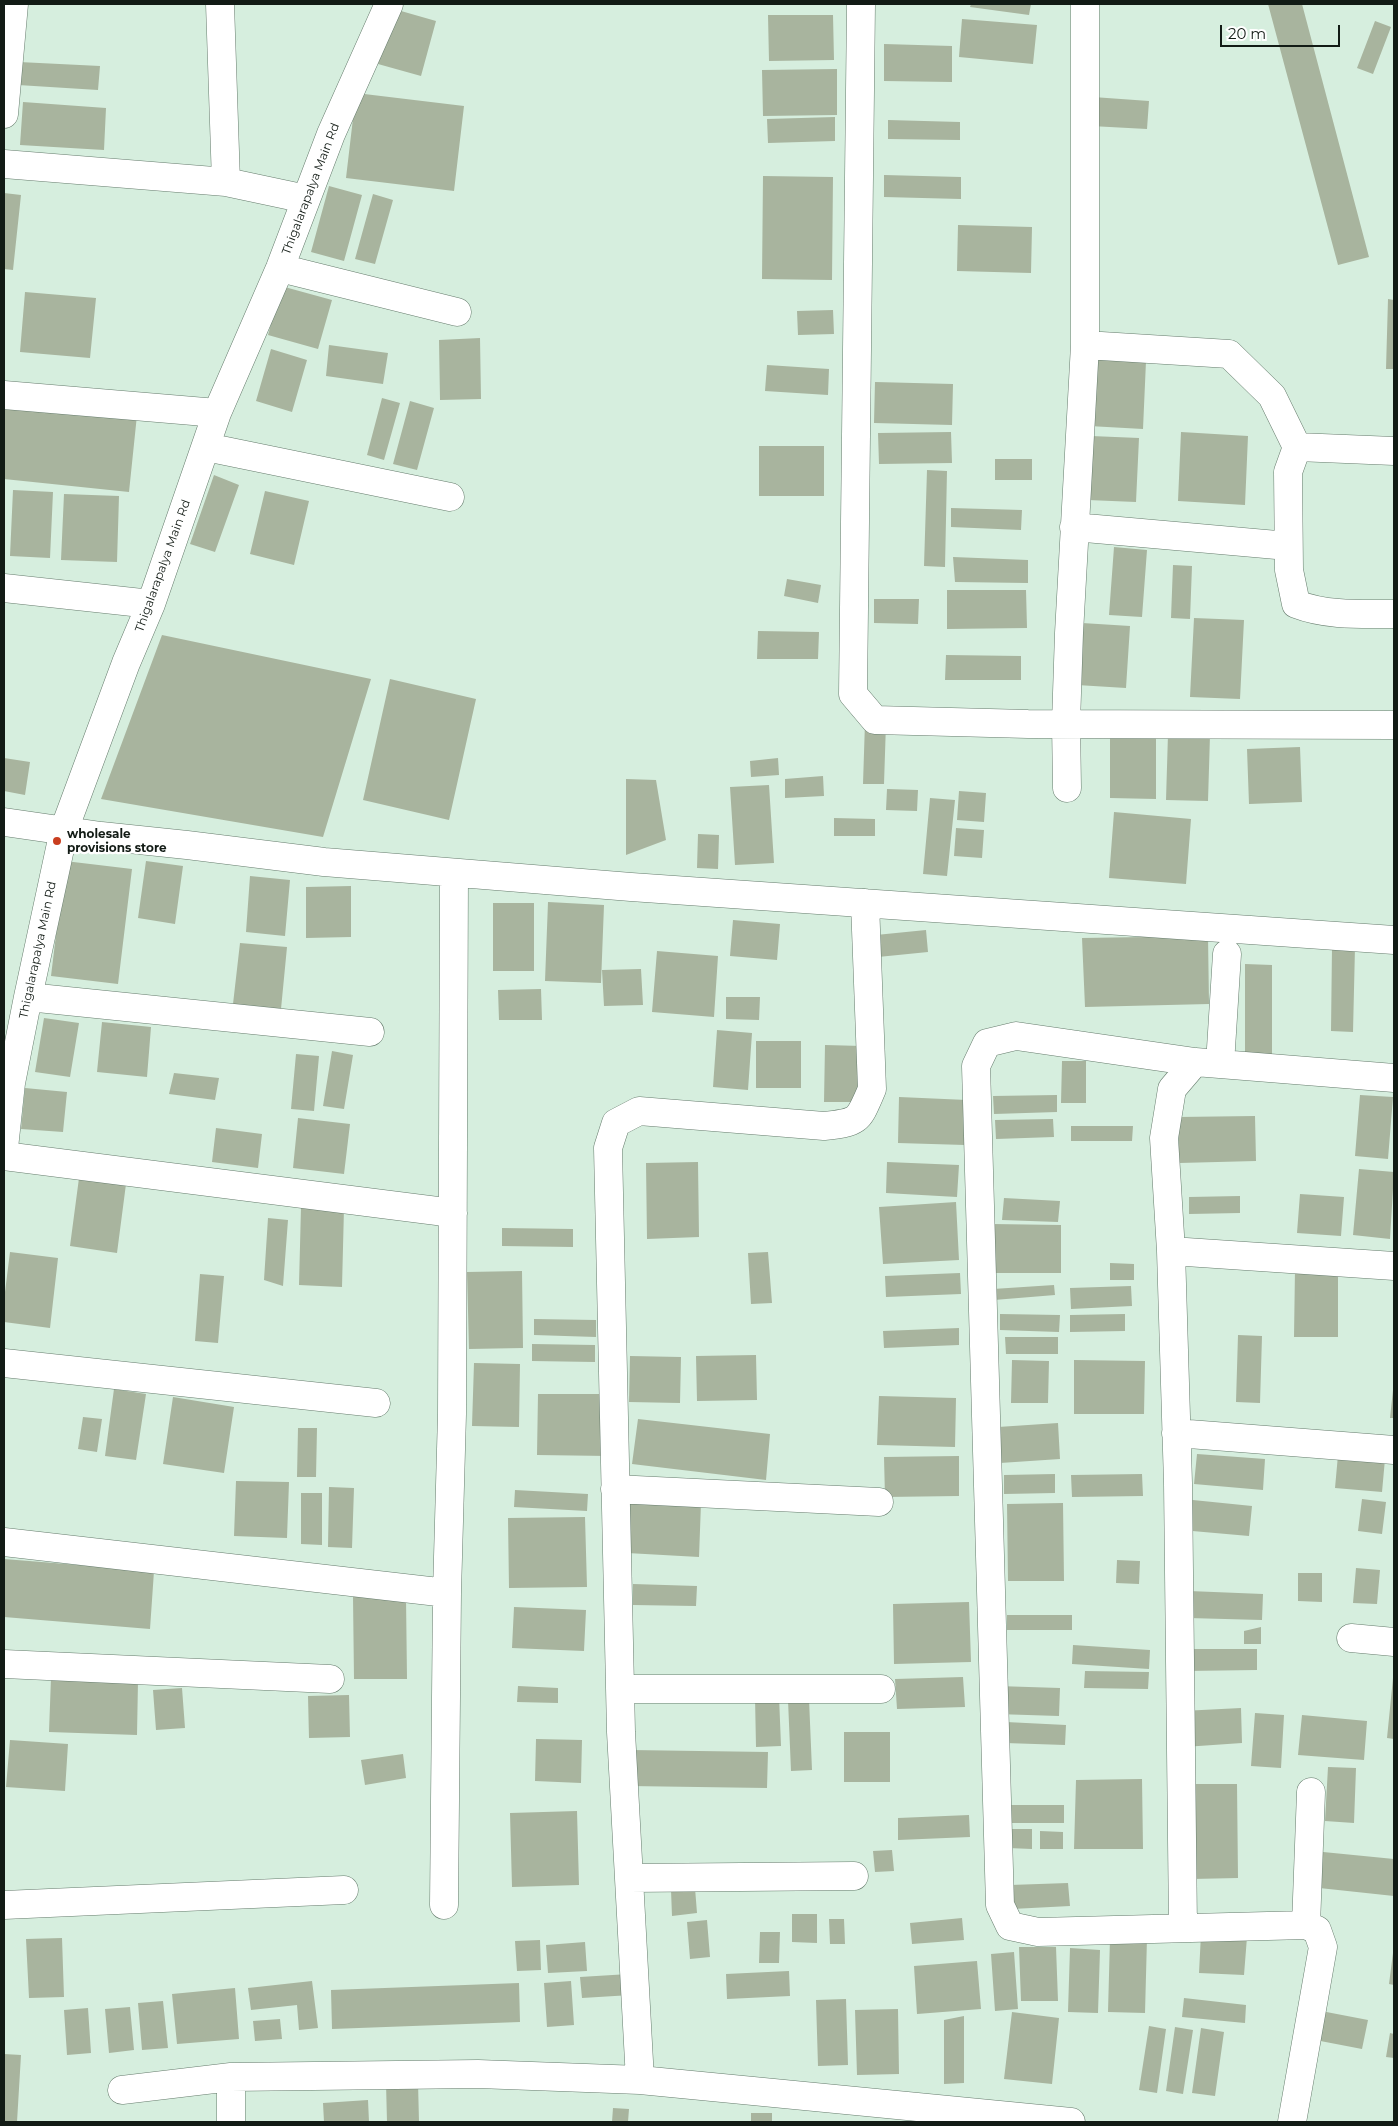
<!DOCTYPE html>
<style>
body{margin:0}
#map{position:relative;width:1398px;height:2126px;overflow:hidden;background:#d6eede;font-family:Montserrat,sans-serif}
canvas{display:block}
.frame{position:absolute;inset:0;border:5px solid #121b15;pointer-events:none}
.scale{position:absolute;left:1220px;top:25px;width:120px;height:22px;box-sizing:border-box;border:2px solid #121b15;border-top:0;padding-left:6px;font-size:15px;line-height:18px;white-space:nowrap;color:#121b15;-webkit-text-stroke:4px #fff;paint-order:stroke}
</style>
<div id="map">
<canvas width="1398" height="2126"></canvas>
<div class="frame"></div>
<div class="scale">20 m</div>
</div>
<script>
const ctx = document.querySelector('canvas').getContext('2d');
ctx.lineJoin = 'round';
function paint(path, color) { ctx.fillStyle = color; ctx.fill(path, 'evenodd'); }
function trace(path, color, width, dash) { ctx.strokeStyle = color; ctx.lineWidth = width; ctx.lineCap = dash ? 'butt' : 'round'; ctx.setLineDash(dash || []); ctx.stroke(path); }
function drawText(font, color, halo, rows, align = 'center') {
  ctx.font = font + ' Montserrat,sans-serif'; ctx.lineWidth = 4.5; ctx.setLineDash([]); ctx.textBaseline = 'middle'; ctx.strokeStyle = halo; ctx.fillStyle = color; for (const [text, x, y, turn = 0] of rows) {
    ctx.save(); ctx.translate(x, y); ctx.rotate((+turn || 0) * Math.PI / 180); ctx.textAlign = isNaN(turn) ? turn : align; if (halo) ctx.strokeText(text, 0, 0); ctx.fillText(text, 0, 0); ctx.restore();
  }
}
paint(new Path2D(`
 M 971,4 L 1031,4 L 1029,15 L 970,7 Z
 M 1268,4 L 1302,4 L 1369,257 L 1338,265 Z
 M 394,9 L 436,21 L 421,76 L 378,64 Z
 M 768,15 L 833,15 L 834,60 L 769,61 Z
 M 962,19 L 1037,25 L 1033,64 L 959,57 Z
 M 1375,21 L 1391,27 L 1373,74 L 1357,68 Z
 M 884,44 L 952,46 L 952,82 L 884,81 Z
 M 19,62 L 100,66 L 98,90 L 18,85 Z
 M 837,69 L 837,115 L 763,116 L 762,70 Z
 M 356,93 L 464,106 L 454,191 L 346,178 Z
 M 1093,97 L 1149,101 L 1147,129 L 1091,126 Z
 M 23,102 L 106,108 L 104,150 L 20,145 Z
 M 835,117 L 835,141 L 768,143 L 767,119 Z
 M 888,120 L 960,122 L 960,140 L 888,139 Z
 M 884,175 L 961,177 L 961,199 L 884,197 Z
 M 763,176 L 833,177 L 832,280 L 762,279 Z
 M 329,186 L 362,195 L 344,261 L 311,252 Z
 M 4,193 L 21,195 L 13,270 L 4,269 Z
 M 373,194 L 393,200 L 375,264 L 355,259 Z
 M 958,225 L 1032,227 L 1031,273 L 957,271 Z
 M 281,286 L 332,300 L 318,349 L 268,335 Z
 M 25,292 L 96,298 L 90,358 L 20,352 Z
 M 1388,299 L 1394,300 L 1394,369 L 1386,369 Z
 M 833,310 L 834,334 L 798,335 L 797,311 Z
 M 480,338 L 481,399 L 440,400 L 439,340 Z
 M 329,345 L 388,353 L 383,384 L 326,376 Z
 M 271,349 L 307,360 L 292,412 L 256,401 Z
 M 1093,359 L 1146,361 L 1143,429 L 1089,426 Z
 M 767,365 L 829,369 L 828,395 L 765,391 Z
 M 875,382 L 953,384 L 952,425 L 874,423 Z
 M 382,398 L 400,403 L 384,460 L 367,455 Z
 M 4,401 L 137,415 L 129,492 L 4,479 Z
 M 410,401 L 434,408 L 417,470 L 393,464 Z
 M 951,432 L 952,463 L 879,464 L 878,433 Z
 M 1181,432 L 1248,436 L 1245,505 L 1178,501 Z
 M 1091,436 L 1139,438 L 1136,502 L 1088,500 Z
 M 759,446 L 824,446 L 824,496 L 759,496 Z
 M 995,459 L 1032,459 L 1032,480 L 995,480 Z
 M 927,470 L 947,471 L 945,567 L 924,566 Z
 M 214,475 L 239,485 L 215,552 L 190,544 Z
 M 13,490 L 53,492 L 50,558 L 10,556 Z
 M 265,491 L 309,501 L 294,565 L 250,554 Z
 M 64,494 L 119,496 L 117,562 L 61,560 Z
 M 951,508 L 1022,510 L 1021,530 L 951,527 Z
 M 1114,547 L 1147,550 L 1142,617 L 1109,615 Z
 M 953,557 L 1028,560 L 1028,583 L 955,582 Z
 M 1173,565 L 1192,566 L 1190,619 L 1171,618 Z
 M 787,579 L 821,585 L 818,603 L 784,596 Z
 M 947,590 L 1026,590 L 1027,628 L 947,629 Z
 M 874,599 L 919,599 L 918,624 L 874,623 Z
 M 1194,618 L 1244,620 L 1240,699 L 1190,697 Z
 M 1082,623 L 1130,626 L 1126,688 L 1077,685 Z
 M 758,631 L 819,632 L 818,659 L 757,659 Z
 M 162,635 L 371,679 L 323,837 L 101,799 Z
 M 946,655 L 1021,656 L 1021,680 L 945,680 Z
 M 390,679 L 476,699 L 449,820 L 363,800 Z
 M 865,722 L 886,723 L 884,784 L 863,784 Z
 M 1110,731 L 1156,731 L 1156,799 L 1110,798 Z
 M 1168,734 L 1210,735 L 1208,801 L 1166,800 Z
 M 1300,747 L 1302,802 L 1249,804 L 1247,749 Z
 M 4,758 L 30,762 L 25,795 L 4,791 Z
 M 778,758 L 779,775 L 751,777 L 750,761 Z
 M 823,776 L 824,796 L 785,798 L 785,779 Z
 M 626,779 L 656,780 L 666,840 L 626,855 Z
 M 769,785 L 774,863 L 735,865 L 730,787 Z
 M 887,789 L 918,790 L 917,811 L 886,810 Z
 M 959,791 L 986,793 L 984,822 L 957,820 Z
 M 930,798 L 955,800 L 947,876 L 923,874 Z
 M 1114,812 L 1191,819 L 1186,884 L 1109,878 Z
 M 834,818 L 875,819 L 875,836 L 834,836 Z
 M 956,828 L 984,830 L 982,858 L 954,856 Z
 M 698,834 L 719,835 L 718,869 L 697,868 Z
 M 65,861 L 132,869 L 118,984 L 51,976 Z
 M 146,861 L 183,866 L 175,924 L 138,918 Z
 M 250,876 L 290,880 L 285,936 L 246,932 Z
 M 351,886 L 351,937 L 306,938 L 306,887 Z
 M 548,902 L 604,905 L 601,983 L 545,981 Z
 M 493,903 L 534,903 L 534,971 L 493,971 Z
 M 733,920 L 780,924 L 777,960 L 730,956 Z
 M 926,930 L 928,952 L 878,957 L 876,935 Z
 M 1208,936 L 1209,1004 L 1085,1007 L 1082,938 Z
 M 240,943 L 287,947 L 281,1009 L 233,1004 Z
 M 1332,947 L 1355,947 L 1353,1032 L 1331,1031 Z
 M 657,951 L 718,956 L 714,1017 L 652,1012 Z
 M 1245,964 L 1272,965 L 1272,1057 L 1245,1057 Z
 M 641,969 L 643,1005 L 604,1006 L 602,970 Z
 M 541,989 L 542,1020 L 499,1020 L 498,990 Z
 M 726,997 L 760,997 L 759,1020 L 726,1019 Z
 M 44,1018 L 79,1023 L 70,1077 L 35,1072 Z
 M 102,1022 L 151,1027 L 147,1077 L 97,1072 Z
 M 717,1030 L 752,1033 L 748,1090 L 713,1087 Z
 M 756,1041 L 801,1041 L 801,1088 L 756,1088 Z
 M 825,1045 L 862,1046 L 861,1102 L 824,1102 Z
 M 332,1051 L 353,1055 L 344,1109 L 323,1106 Z
 M 296,1054 L 319,1056 L 314,1111 L 291,1109 Z
 M 1062,1061 L 1086,1061 L 1086,1103 L 1061,1103 Z
 M 174,1073 L 219,1078 L 215,1100 L 169,1094 Z
 M 25,1088 L 67,1092 L 63,1132 L 21,1129 Z
 M 1057,1095 L 1057,1112 L 994,1114 L 993,1096 Z
 M 1360,1095 L 1393,1097 L 1388,1159 L 1355,1156 Z
 M 899,1097 L 967,1100 L 965,1145 L 898,1143 Z
 M 1255,1116 L 1256,1161 L 1179,1163 L 1178,1117 Z
 M 298,1118 L 350,1124 L 344,1174 L 293,1168 Z
 M 1053,1119 L 1054,1137 L 996,1139 L 995,1120 Z
 M 1071,1126 L 1133,1126 L 1132,1141 L 1071,1141 Z
 M 216,1128 L 262,1134 L 258,1168 L 212,1162 Z
 M 698,1162 L 699,1237 L 647,1239 L 646,1163 Z
 M 887,1162 L 959,1165 L 957,1197 L 886,1193 Z
 M 1359,1169 L 1394,1172 L 1390,1239 L 1353,1235 Z
 M 79,1178 L 126,1184 L 117,1253 L 70,1246 Z
 M 1300,1194 L 1344,1197 L 1341,1236 L 1297,1233 Z
 M 1240,1196 L 1240,1213 L 1189,1214 L 1189,1197 Z
 M 1004,1198 L 1060,1201 L 1058,1222 L 1002,1220 Z
 M 956,1202 L 959,1260 L 883,1264 L 879,1207 Z
 M 301,1207 L 344,1208 L 342,1287 L 299,1285 Z
 M 268,1218 L 288,1220 L 283,1286 L 264,1280 Z
 M 992,1224 L 1061,1225 L 1061,1273 L 992,1273 Z
 M 502,1228 L 573,1229 L 573,1247 L 502,1246 Z
 M 10,1252 L 58,1258 L 50,1328 L 4,1322 L 4,1300 Z
 M 768,1252 L 772,1303 L 751,1304 L 748,1253 Z
 M 1110,1263 L 1134,1264 L 1134,1280 L 1110,1280 Z
 M 1295,1269 L 1338,1270 L 1338,1337 L 1294,1337 Z
 M 522,1271 L 523,1348 L 469,1349 L 467,1272 Z
 M 960,1273 L 961,1294 L 886,1297 L 885,1276 Z
 M 200,1274 L 224,1276 L 218,1343 L 195,1341 Z
 M 1054,1285 L 1055,1295 L 994,1300 L 993,1289 Z
 M 1131,1286 L 1132,1306 L 1071,1309 L 1070,1288 Z
 M 1000,1314 L 1060,1315 L 1059,1332 L 1000,1330 Z
 M 1125,1314 L 1125,1331 L 1070,1332 L 1070,1315 Z
 M 534,1319 L 596,1320 L 596,1337 L 534,1335 Z
 M 959,1328 L 959,1345 L 884,1348 L 883,1331 Z
 M 1238,1335 L 1262,1336 L 1260,1403 L 1236,1402 Z
 M 1005,1337 L 1058,1337 L 1058,1354 L 1006,1354 Z
 M 532,1344 L 595,1345 L 595,1362 L 532,1361 Z
 M 756,1355 L 757,1400 L 697,1401 L 696,1356 Z
 M 630,1356 L 681,1357 L 680,1403 L 629,1402 Z
 M 1012,1360 L 1049,1361 L 1048,1403 L 1011,1403 Z
 M 1074,1360 L 1145,1361 L 1144,1414 L 1074,1414 Z
 M 474,1363 L 520,1364 L 519,1427 L 472,1426 Z
 M 114,1389 L 146,1394 L 136,1460 L 105,1456 Z
 M 1393,1390 L 1394,1390 L 1394,1418 L 1390,1418 Z
 M 538,1394 L 609,1394 L 609,1456 L 537,1455 Z
 M 879,1396 L 956,1398 L 955,1447 L 877,1445 Z
 M 173,1397 L 234,1407 L 224,1473 L 163,1464 Z
 M 83,1417 L 102,1419 L 97,1452 L 78,1449 Z
 M 638,1419 L 770,1434 L 766,1480 L 632,1464 Z
 M 1058,1423 L 1060,1459 L 1000,1463 L 998,1427 Z
 M 298,1428 L 317,1428 L 316,1477 L 297,1477 Z
 M 1197,1454 L 1265,1459 L 1263,1490 L 1194,1484 Z
 M 1338,1455 L 1385,1459 L 1382,1492 L 1335,1488 Z
 M 959,1456 L 959,1496 L 885,1497 L 884,1457 Z
 M 1055,1474 L 1055,1493 L 1004,1494 L 1004,1475 Z
 M 1142,1474 L 1143,1496 L 1072,1497 L 1071,1475 Z
 M 236,1481 L 289,1482 L 287,1538 L 234,1536 Z
 M 329,1487 L 354,1488 L 352,1548 L 328,1547 Z
 M 515,1490 L 588,1494 L 587,1511 L 514,1507 Z
 M 301,1493 L 322,1493 L 322,1545 L 301,1544 Z
 M 1183,1499 L 1252,1506 L 1249,1536 L 1181,1530 Z
 M 1362,1499 L 1386,1502 L 1382,1534 L 1358,1531 Z
 M 629,1500 L 701,1503 L 699,1557 L 627,1553 Z
 M 1063,1503 L 1064,1581 L 1008,1581 L 1007,1504 Z
 M 585,1517 L 587,1587 L 509,1588 L 508,1518 Z
 M 4,1559 L 154,1571 L 150,1629 L 4,1617 Z
 M 1117,1560 L 1140,1561 L 1139,1584 L 1116,1583 Z
 M 1356,1568 L 1380,1570 L 1377,1604 L 1353,1603 Z
 M 1298,1573 L 1322,1573 L 1322,1602 L 1298,1601 Z
 M 633,1584 L 697,1586 L 696,1606 L 633,1605 Z
 M 1189,1591 L 1263,1594 L 1262,1620 L 1188,1618 Z
 M 353,1597 L 406,1597 L 407,1679 L 354,1679 Z
 M 969,1602 L 971,1662 L 894,1664 L 893,1604 Z
 M 514,1607 L 586,1610 L 584,1651 L 512,1648 Z
 M 1007,1615 L 1072,1615 L 1072,1630 L 1007,1630 Z
 M 1261,1627 L 1261,1644 L 1244,1644 L 1244,1631 Z
 M 1073,1645 L 1150,1650 L 1149,1669 L 1072,1664 Z
 M 1186,1649 L 1257,1649 L 1257,1670 L 1186,1671 Z
 M 1085,1671 L 1149,1672 L 1148,1689 L 1084,1688 Z
 M 963,1677 L 965,1707 L 897,1709 L 895,1679 Z
 M 51,1678 L 138,1681 L 137,1735 L 49,1732 Z
 M 1393,1678 L 1394,1678 L 1394,1739 L 1387,1738 Z
 M 518,1686 L 558,1688 L 558,1703 L 517,1702 Z
 M 997,1686 L 1060,1688 L 1059,1716 L 996,1714 Z
 M 182,1688 L 185,1728 L 156,1730 L 153,1690 Z
 M 349,1695 L 350,1737 L 309,1738 L 308,1696 Z
 M 779,1696 L 781,1746 L 756,1747 L 755,1697 Z
 M 809,1699 L 812,1770 L 791,1771 L 788,1700 Z
 M 1241,1708 L 1242,1743 L 1184,1747 L 1182,1711 Z
 M 1255,1713 L 1284,1715 L 1281,1768 L 1251,1766 Z
 M 1302,1715 L 1367,1721 L 1364,1760 L 1298,1755 Z
 M 1006,1722 L 1066,1725 L 1065,1745 L 1005,1743 Z
 M 844,1732 L 890,1732 L 890,1782 L 844,1782 Z
 M 536,1739 L 582,1740 L 581,1783 L 535,1781 Z
 M 10,1740 L 68,1744 L 65,1791 L 6,1787 Z
 M 630,1750 L 768,1752 L 767,1788 L 629,1786 Z
 M 403,1754 L 406,1778 L 365,1785 L 361,1760 Z
 M 1328,1767 L 1356,1768 L 1354,1823 L 1325,1821 Z
 M 1142,1779 L 1143,1849 L 1074,1849 L 1076,1780 Z
 M 1190,1784 L 1237,1784 L 1238,1878 L 1192,1879 Z
 M 1010,1805 L 1064,1805 L 1064,1823 L 1010,1823 Z
 M 577,1811 L 579,1885 L 512,1887 L 510,1813 Z
 M 969,1815 L 970,1837 L 898,1840 L 898,1818 Z
 M 1009,1829 L 1032,1829 L 1032,1849 L 1008,1848 Z
 M 1040,1831 L 1063,1832 L 1063,1849 L 1040,1849 Z
 M 892,1850 L 894,1871 L 875,1872 L 873,1851 Z
 M 1313,1851 L 1394,1859 L 1394,1896 L 1310,1887 Z
 M 1068,1883 L 1070,1906 L 1012,1909 L 1010,1885 Z
 M 695,1888 L 697,1913 L 672,1916 L 671,1890 Z
 M 792,1914 L 817,1914 L 817,1943 L 792,1942 Z
 M 962,1918 L 964,1940 L 912,1944 L 910,1923 Z
 M 829,1919 L 844,1919 L 845,1944 L 830,1944 Z
 M 707,1920 L 710,1957 L 690,1959 L 687,1922 Z
 M 760,1932 L 780,1932 L 779,1963 L 759,1963 Z
 M 1201,1934 L 1247,1937 L 1244,1975 L 1199,1973 Z
 M 62,1938 L 64,1997 L 29,1998 L 26,1939 Z
 M 1110,1938 L 1147,1938 L 1145,2013 L 1108,2012 Z
 M 540,1940 L 541,1970 L 517,1971 L 515,1941 Z
 M 585,1942 L 587,1971 L 548,1973 L 546,1945 Z
 M 1019,1947 L 1056,1947 L 1058,2001 L 1021,2001 Z
 M 1070,1948 L 1100,1950 L 1098,2013 L 1068,2012 Z
 M 1014,1952 L 1018,2009 L 995,2011 L 991,1954 Z
 M 1393,1953 L 1394,1954 L 1394,1985 L 1389,1984 Z
 M 977,1961 L 981,2009 L 917,2014 L 914,1966 Z
 M 789,1971 L 790,1996 L 727,1999 L 726,1974 Z
 M 629,1974 L 631,1995 L 582,1998 L 580,1977 Z
 M 312,1981 L 318,2028 L 299,2030 L 297,2005 L 251,2010 L 248,1988 Z
 M 571,1981 L 574,2025 L 547,2027 L 544,1983 Z
 M 519,1983 L 520,2022 L 332,2029 L 331,1990 Z
 M 235,1988 L 239,2039 L 177,2044 L 172,1994 Z
 M 1184,1998 L 1246,2005 L 1245,2023 L 1182,2017 Z
 M 846,1999 L 848,2065 L 818,2066 L 816,2000 Z
 M 163,2001 L 168,2048 L 142,2050 L 138,2003 Z
 M 130,2007 L 134,2050 L 109,2053 L 105,2009 Z
 M 88,2008 L 91,2053 L 67,2055 L 64,2010 Z
 M 898,2009 L 899,2074 L 857,2075 L 855,2010 Z
 M 1316,2010 L 1368,2020 L 1362,2049 L 1310,2039 Z
 M 1012,2012 L 1059,2018 L 1052,2084 L 1004,2079 Z
 M 964,2016 L 964,2083 L 944,2084 L 944,2020 Z
 M 280,2019 L 282,2039 L 255,2041 L 253,2021 Z
 M 1149,2026 L 1166,2029 L 1157,2093 L 1139,2090 Z
 M 1175,2027 L 1193,2030 L 1183,2094 L 1166,2091 Z
 M 1201,2028 L 1224,2032 L 1215,2096 L 1192,2093 Z
 M 1390,2033 L 1394,2034 L 1394,2058 L 1386,2057 Z
 M 4,2054 L 21,2055 L 17,2122 L 4,2122 Z
 M 418,2082 L 419,2122 L 387,2122 L 386,2083 Z
 M 368,2100 L 369,2122 L 324,2122 L 323,2103 Z
 M 613,2108 L 629,2109 L 628,2122 L 612,2122 Z
 M 751,2113 L 772,2113 L 772,2122 L 751,2122 Z`), '#a8b49e');
const minor = new Path2D(`
 M 220,4 L 226,182
 M 861,4 L 853,694 L 875,720 L 1028,724 L 1394,725
 M 4,114 L 14,4
 M 4,164 L 226,182 L 306,199
 M 280,268 L 457,312
 M 1085,345 L 1229,354 L 1272,396 L 1297,447
 M 4,395 L 217,413
 M 206,447 L 450,497
 M 1297,447 L 1288,472 L 1289,570 L 1296,604 C 1327,616 1361,614 1394,614
 M 1297,447 L 1394,451
 M 1074,527 L 1288,546
 M 4,588 L 151,604
 M 1067,788 L 1066,723 L 1069,633 L 1085,345 L 1085,4
 M 4,822 L 101,836 L 187,845 L 324,862 L 631,887 L 1394,940
 M 865,903 L 872,1089 C 858,1121 860,1122 824,1126 L 639,1111 L 616,1123 L 608,1148 L 621,1732 L 640,2080 L 1071,2122
 M 28,997 L 370,1032
 M 1220,1064 L 1227,954
 M 4,1148 L 11,1083 L 28,997 L 64,830 L 126,663 L 151,604 L 217,413 L 280,268 L 331,134 L 389,4
 M 4,1156 L 453,1213
 M 1171,1251 L 1394,1266
 M 4,1363 L 376,1403
 M 1176,1433 L 1394,1450
 M 615,1489 L 879,1502
 M 4,1542 L 447,1593
 M 1351,1638 L 1394,1642
 M 4,1664 L 330,1679
 M 620,1689 L 881,1689
 M 630,1878 L 854,1876
 M 4,1905 L 344,1890
 M 444,1905 L 447,1593 L 452,1414 L 454,873
 M 1306,1925 L 1311,1792
 M 1183,1928 L 1178,1483 L 1171,1251 L 1164,1138 L 1172,1089 L 1195,1062
 M 122,2090 L 231,2077
 M 231,2122 L 231,2077 L 478,2074 L 640,2080
 M 1292,2122 L 1323,1947 L 1317,1930 L 1306,1925 L 1038,1932 L 1010,1926 L 1000,1905 L 976,1066 L 987,1043 L 1016,1036 L 1195,1062 L 1394,1078`);
trace(minor, '#667c6d', 29);
trace(minor, '#fff', 28);
for (const [x, y, r, color] of [
 [57,841,5,"#c93e1f"]
]) { const dot = new Path2D(); dot.arc(x, y, r, 0, 2 * Math.PI); ctx.fillStyle = color; ctx.fill(dot); trace(dot, '#fff', 2); }
drawText('12px', '#121b15', '#fff', [
 ["Thigalarapalya Main Rd",311,189,-69],
 ["Thigalarapalya Main Rd",163,566,-70],
 ["Thigalarapalya Main Rd",38,950,-78]
]);
drawText('bold 12px', '#121b15', '#fff', [
 ["wholesale",67,834],
 ["provisions store",67,848]
], 'left');
</script>
